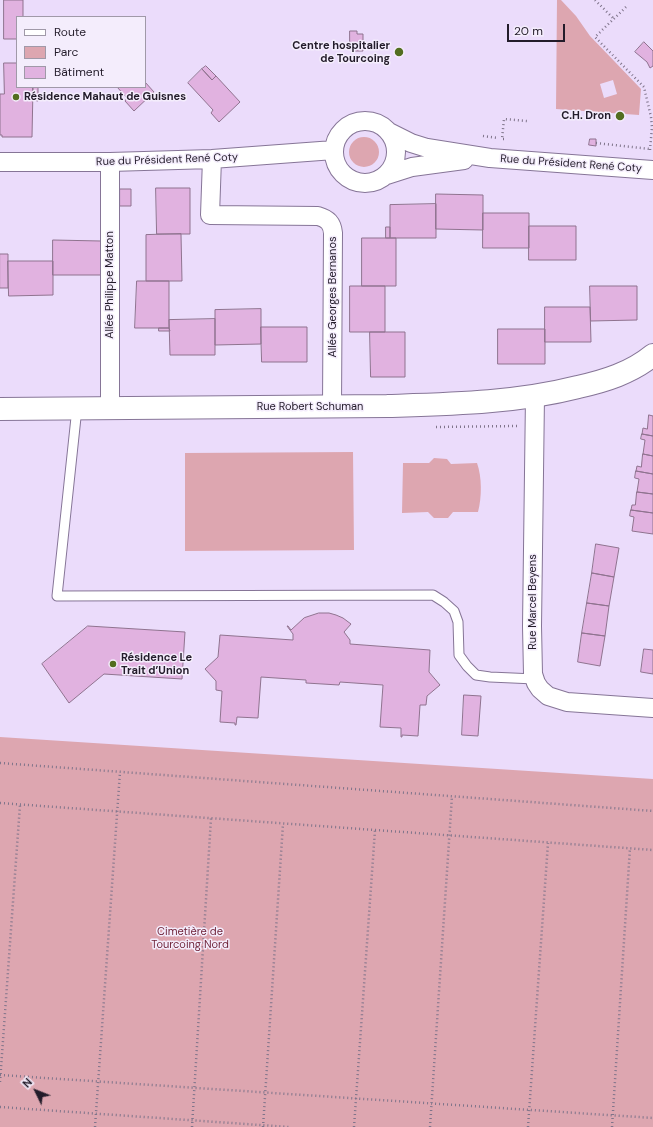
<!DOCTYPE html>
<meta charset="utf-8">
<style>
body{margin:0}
#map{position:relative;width:653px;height:1127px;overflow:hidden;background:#ebdcfb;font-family:"DM Sans",sans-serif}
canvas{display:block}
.legend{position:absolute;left:16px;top:16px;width:130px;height:72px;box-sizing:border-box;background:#f4edfc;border:1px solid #a099a8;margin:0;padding:5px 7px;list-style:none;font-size:12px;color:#231c2a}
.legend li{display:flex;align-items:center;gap:8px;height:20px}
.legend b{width:20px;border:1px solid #a099a8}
.north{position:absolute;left:16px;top:1071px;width:40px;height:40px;-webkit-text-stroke:3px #f4edfc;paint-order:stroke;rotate:313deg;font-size:11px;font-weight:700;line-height:16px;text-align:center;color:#231c2a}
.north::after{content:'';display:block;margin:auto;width:14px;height:18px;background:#231c2a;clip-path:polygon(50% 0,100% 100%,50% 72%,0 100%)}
.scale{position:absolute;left:507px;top:24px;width:58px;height:18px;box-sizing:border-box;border:2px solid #231c2a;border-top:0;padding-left:5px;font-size:12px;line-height:14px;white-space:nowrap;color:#231c2a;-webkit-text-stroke:3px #f4edfc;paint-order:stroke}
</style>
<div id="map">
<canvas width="653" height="1127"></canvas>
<ul class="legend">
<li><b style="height:5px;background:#fff"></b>Route</li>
<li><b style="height:11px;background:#dda6b0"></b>Parc</li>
<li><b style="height:11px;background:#e1b2e0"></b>Bâtiment</li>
</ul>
<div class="north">N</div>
<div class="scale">20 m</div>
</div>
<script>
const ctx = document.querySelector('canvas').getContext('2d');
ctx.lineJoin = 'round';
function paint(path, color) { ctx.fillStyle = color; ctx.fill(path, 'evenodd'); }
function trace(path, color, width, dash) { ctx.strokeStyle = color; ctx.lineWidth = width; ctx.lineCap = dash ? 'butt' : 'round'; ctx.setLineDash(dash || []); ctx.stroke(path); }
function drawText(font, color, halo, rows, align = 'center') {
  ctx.font = font + ' "DM Sans",sans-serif'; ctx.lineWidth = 3; ctx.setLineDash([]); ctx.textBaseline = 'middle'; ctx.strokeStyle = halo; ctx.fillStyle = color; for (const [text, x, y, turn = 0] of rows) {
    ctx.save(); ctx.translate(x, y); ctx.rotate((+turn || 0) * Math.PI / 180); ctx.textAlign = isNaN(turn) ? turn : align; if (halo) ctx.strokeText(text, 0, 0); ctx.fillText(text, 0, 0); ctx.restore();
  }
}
paint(new Path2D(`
 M 557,0 L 561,0 L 576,16 L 590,36 L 641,89 L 639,115 L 556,109 ZM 613,80 L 617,94 L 604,98 L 600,84 Z
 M349 152a15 15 0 1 1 30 0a15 15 0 1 1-30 0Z
 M 353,452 L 354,550 L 185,551 L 185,453 Z
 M 434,458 L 447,459 L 451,464 L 477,463 C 482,477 482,497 478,512 L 453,512 L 448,518 L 434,518 L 428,512 L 402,513 L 403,463 L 429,463 Z
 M 0,737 L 653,779 L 653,1127 L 0,1127 Z`), '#dda6b0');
const building = new Path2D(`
 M 4,0 L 23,0 L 23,17 L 17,17 L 17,39 L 4,39 Z
 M 350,31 L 357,31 L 357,34 L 363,34 L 363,51 L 352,51 L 352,46 L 350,45 Z
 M 644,42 L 653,51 L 653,66 L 650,68 L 647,62 L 635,52 Z
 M 4,63 L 17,63 L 17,87 L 33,87 L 32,137 L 2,137 L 2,135 L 0,135 L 0,94 L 4,94 Z
 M 206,66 L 216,76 L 212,80 L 202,69 Z
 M 202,69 L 212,80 L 216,76 L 240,102 L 219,122 L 211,113 L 213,110 L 188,83 Z
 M 145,82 L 154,92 L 134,111 L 125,101 L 127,98 L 117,87 L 145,87 Z
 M 33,87 L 38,87 L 38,101 L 33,100 Z
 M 590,139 L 596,139 L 596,146 L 589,145 Z
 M 156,188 L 190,188 L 190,234 L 157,234 Z
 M 120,189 L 131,189 L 131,206 L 120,206 Z
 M 436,194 L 483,195 L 483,230 L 436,229 Z
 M 436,204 L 436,238 L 390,238 L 390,205 Z
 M 483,213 L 529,213 L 529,248 L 483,248 Z
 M 529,226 L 576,226 L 576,260 L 529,260 Z
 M 386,227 L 390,227 L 390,238 L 386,238 Z
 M 181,234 L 182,281 L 146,281 L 146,235 Z
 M 362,238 L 396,238 L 396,286 L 362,286 Z
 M 53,240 L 101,241 L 101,275 L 53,275 Z
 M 0,254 L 8,254 L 8,288 L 0,288 Z
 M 8,261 L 53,261 L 53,295 L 9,296 Z
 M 137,281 L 169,281 L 169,328 L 135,328 Z
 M 350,286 L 385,286 L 385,332 L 350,332 Z
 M 590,286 L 637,286 L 637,320 L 591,321 Z
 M 545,307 L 590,307 L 591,342 L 545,342 Z
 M 261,309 L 261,344 L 215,345 L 215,310 Z
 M 215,319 L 215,355 L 170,355 L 169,320 Z
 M 261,327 L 307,327 L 307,362 L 262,362 Z
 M 159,328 L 169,328 L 170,331 L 159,331 Z
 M 498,329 L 545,329 L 545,364 L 498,364 Z
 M 370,332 L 405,332 L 405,377 L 371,377 Z
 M 649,415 L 653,416 L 653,436 L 642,434 L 643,428 L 647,429 Z
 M 642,434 L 653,436 L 653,456 L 643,454 L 645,440 L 641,439 Z
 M 643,454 L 653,456 L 653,474 L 636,471 L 637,466 L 641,467 Z
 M 636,471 L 653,474 L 653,494 L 637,492 L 639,479 L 635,478 Z
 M 637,492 L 653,494 L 653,513 L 631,510 L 632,505 L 635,505 Z
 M 631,510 L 653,513 L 653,534 L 632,531 L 634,517 L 630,516 Z
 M 596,544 L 619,548 L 614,577 L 592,573 Z
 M 592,573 L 614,577 L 609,606 L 587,603 Z
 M 587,603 L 609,606 L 605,636 L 582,633 Z
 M 319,613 L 329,613 L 336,615 L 343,618 L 351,624 L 344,632 L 350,640 L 350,644 L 430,650 L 429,672 L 440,685 L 427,696 L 426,705 L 420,705 L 418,736 L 402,735 L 402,737 L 401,737 L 401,728 L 380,727 L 383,685 L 340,682 L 339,685 L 306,683 L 306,680 L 261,677 L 258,718 L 237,717 L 236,725 L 235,725 L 235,723 L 220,722 L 222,691 L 216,690 L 216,681 L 205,669 L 218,657 L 220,635 L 293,640 L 293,634 L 287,626 L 288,626 L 291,630 L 304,618 Z
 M 88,626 L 185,632 L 182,679 L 104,674 L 69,703 L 42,664 Z
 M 582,633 L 605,636 L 600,666 L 578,662 Z
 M 644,649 L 653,650 L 653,674 L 641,672 Z
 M 464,695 L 481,696 L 478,736 L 462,735 Z`);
paint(building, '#e1b2e0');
trace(building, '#8f738f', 1);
const lane = new Path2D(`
 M 77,408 L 57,596 L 433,595 L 444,602 L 454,611 L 458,622 L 459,655 L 467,666 L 476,675 L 490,677 L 535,679`);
const street = new Path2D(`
 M334 152a31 31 0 1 1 62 0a31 31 0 1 1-62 0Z
 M 389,132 L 411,143 L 427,148 L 490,158 L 653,170
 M 212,159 L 210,215 L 318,216 C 328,219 332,223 333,233 L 332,406
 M 0,162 L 110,162 L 212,159 L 334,150
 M 387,175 L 412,167 L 464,160
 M 535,396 L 532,626 L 533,674 L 536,683 L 540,689 L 548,696 L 567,702 L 653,708
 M 110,408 L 110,162`);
const secondary = new Path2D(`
 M 0,409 L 387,406 C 451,404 515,403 578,387 C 605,381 631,373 653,355`);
trace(lane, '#867597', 11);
trace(street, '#867597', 20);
trace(secondary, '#867597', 24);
trace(new Path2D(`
 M 595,0 L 614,19
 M 626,7 L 595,37 L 644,87 L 651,117 L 652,127 L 653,127
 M 483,136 L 498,138
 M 504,139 L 502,139 L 504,119 L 527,121
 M 596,143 L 650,149
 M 650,150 L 652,127
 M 436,427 L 517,426
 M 0,763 L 653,811
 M 0,803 L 653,850
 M 0,1075 L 653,1118
 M 0,1082 L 20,805
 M 0,1107 L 289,1127
 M 95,1127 L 120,772
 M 192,1127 L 211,818
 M 263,1127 L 283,824
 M 354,1127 L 375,830
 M 430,1127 L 452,796
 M 528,1127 L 548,843
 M 612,1127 L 630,848`), '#7f748a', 2.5, [1, 3]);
trace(lane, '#fff', 9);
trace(street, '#fff', 18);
trace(secondary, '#fff', 22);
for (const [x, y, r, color] of [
 [399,52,5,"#526d20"],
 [16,97,4,"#526d20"],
 [620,116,5,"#526d20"],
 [113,664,4,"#526d20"]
]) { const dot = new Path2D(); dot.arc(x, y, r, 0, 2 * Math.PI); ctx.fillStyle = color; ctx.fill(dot); trace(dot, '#f4edfc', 1.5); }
drawText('bold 11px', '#231c2a', '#f4edfc', [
 ["Centre hospitalier",390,46],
 ["de Tourcoing",390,59],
 ["Résidence Mahaut de Guisnes",24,97,"left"],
 ["C.H. Dron",611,116],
 ["Résidence Le",121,658,"left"],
 ["Trait d’Union",121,671,"left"]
], 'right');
drawText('11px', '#231c2a', '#f4edfc', [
 ["Rue du Président René Coty",167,160,-2],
 ["Rue du Président René Coty",571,164,4],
 ["Allée Philippe Matton",110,285,-90],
 ["Allée Georges Bernanos",333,297,-90],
 ["Rue Robert Schuman",310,407],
 ["Rue Marcel Beyens",533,602,-90]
]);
drawText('11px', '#6d1f35', '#f4edfc', [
 ["Cimetière de",190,932],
 ["Tourcoing Nord",190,945]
]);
</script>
